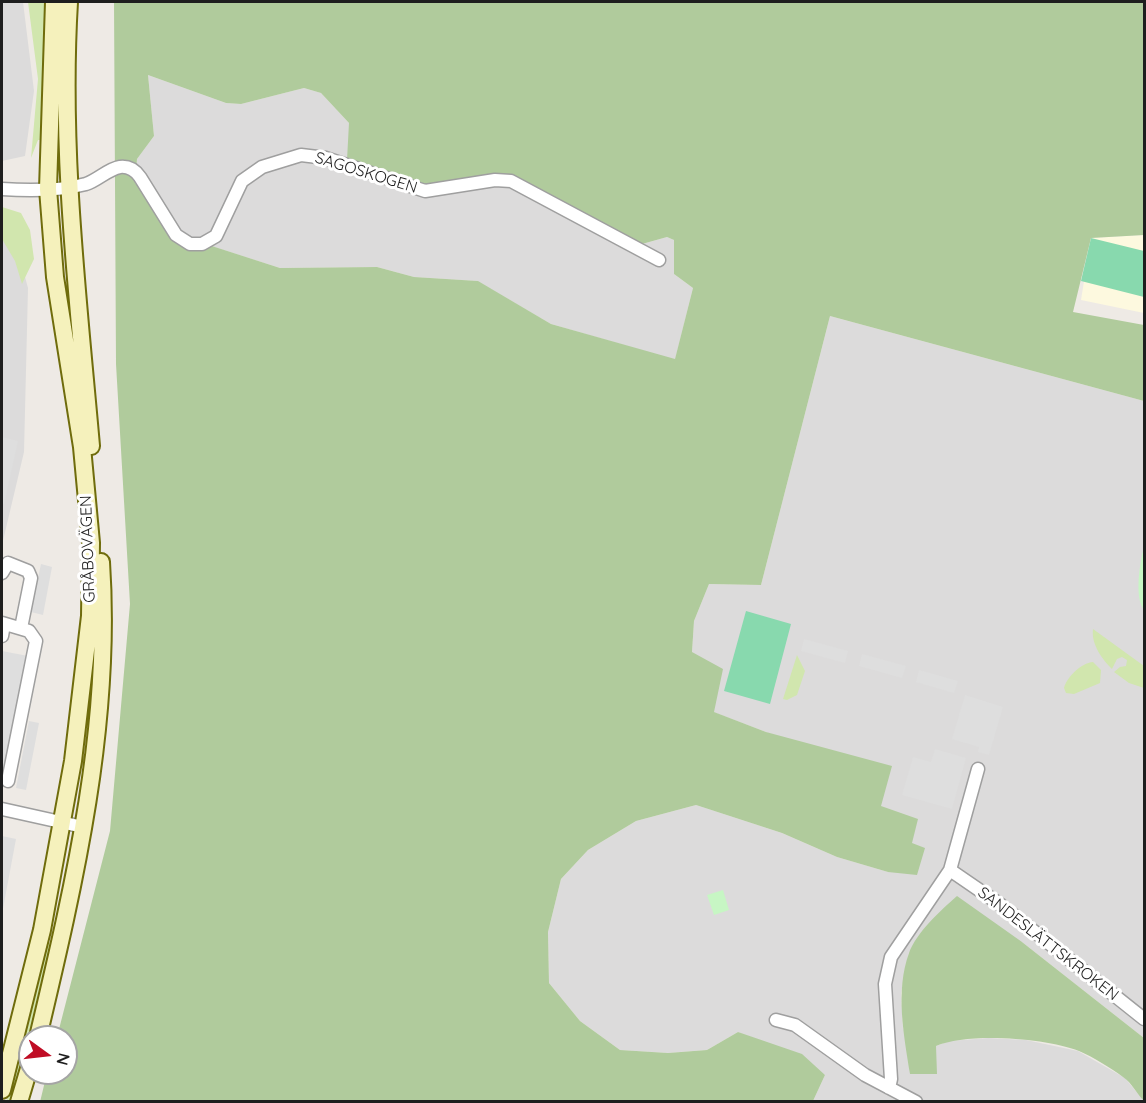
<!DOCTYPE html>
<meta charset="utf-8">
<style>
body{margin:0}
#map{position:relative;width:1146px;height:1103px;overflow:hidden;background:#eeeae5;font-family:Quicksand,sans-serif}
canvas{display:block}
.frame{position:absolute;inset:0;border:3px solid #1e1e1e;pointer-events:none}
.north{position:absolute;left:18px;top:1025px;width:60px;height:60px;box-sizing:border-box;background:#fff;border:2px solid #a5a5a5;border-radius:50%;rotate:105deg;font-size:16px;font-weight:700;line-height:24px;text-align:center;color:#1e1e1e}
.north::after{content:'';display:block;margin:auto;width:21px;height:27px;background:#c00d25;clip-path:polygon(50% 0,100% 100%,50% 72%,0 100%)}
</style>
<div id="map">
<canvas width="1146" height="1103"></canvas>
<div class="frame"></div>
<div class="north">N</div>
</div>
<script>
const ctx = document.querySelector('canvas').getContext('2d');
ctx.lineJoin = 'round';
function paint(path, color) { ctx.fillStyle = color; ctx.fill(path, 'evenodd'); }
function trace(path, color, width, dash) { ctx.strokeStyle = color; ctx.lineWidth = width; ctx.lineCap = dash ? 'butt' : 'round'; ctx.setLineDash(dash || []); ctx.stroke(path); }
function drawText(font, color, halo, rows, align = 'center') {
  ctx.font = font + ' Quicksand,sans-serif'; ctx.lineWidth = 6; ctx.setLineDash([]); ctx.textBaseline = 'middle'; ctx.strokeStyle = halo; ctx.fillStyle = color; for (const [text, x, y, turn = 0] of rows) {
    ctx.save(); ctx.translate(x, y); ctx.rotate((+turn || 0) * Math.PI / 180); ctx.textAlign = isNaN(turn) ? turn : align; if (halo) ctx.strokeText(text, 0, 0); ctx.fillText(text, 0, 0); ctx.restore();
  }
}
paint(new Path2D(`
 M 2,2 L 23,2 L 34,91 L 25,156 L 2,161 Z
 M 148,75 L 226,103 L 241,104 L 304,88 L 321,93 L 349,123 L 429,187 L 501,174 L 517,178 L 642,244 L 667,237 L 674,240 L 674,274 L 693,288 L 675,360 L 551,324 L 477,281 L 414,277 L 377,267 L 280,268 L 186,238 L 135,183 L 137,159 L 154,136 Z
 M 2,211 L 19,255 L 28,288 L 24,452 L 2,545 Z
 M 830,316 L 1144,401 L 1144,1038 L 1022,942 L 909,952 L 901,993 L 903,1029 L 936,1046 L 949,1041 L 988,1038 L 1026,1040 L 1078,1051 L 1125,1078 L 1144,1101 L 813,1101 L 825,1075 L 738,1032 L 707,1050 L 668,1053 L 620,1050 L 580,1021 L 549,983 L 548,932 L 561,879 L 588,850 L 636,821 L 696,805 L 782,833 L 837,857 L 888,872 L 912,843 L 881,806 L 766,732 L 713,712 L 692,652 L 694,621 L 709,584 L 761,585 Z`), '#dcdbdb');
paint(new Path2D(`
 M 1144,235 L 1144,313 L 1081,300 L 1091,238 Z`), '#fdf9df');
paint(new Path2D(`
 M 28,2 L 48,2 L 42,140 L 38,140 L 31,158 L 38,79 Z
 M 2,207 L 21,213 L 30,230 L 34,259 L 22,284 L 15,261 L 2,239 Z
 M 1093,629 L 1144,666 L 1144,688 L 1129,683 L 1114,672 L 1120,667 L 1126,666 L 1127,660 L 1122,657 L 1117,659 L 1112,669 C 1102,659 1091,644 1093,629 Z
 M 797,655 L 805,671 L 797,695 L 787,700 L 783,699 Z
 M 1093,662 L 1101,670 L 1100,683 L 1074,694 L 1066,693 L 1064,688 C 1067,677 1081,663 1093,662 Z
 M 47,942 L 53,944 L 13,1101 L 6,1102 Z`), '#d1e6ae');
paint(new Path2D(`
 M 114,2 L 1144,2 L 1144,235 L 1091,238 L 1073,312 L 1144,325 L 1144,401 L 830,316 L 761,585 L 709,584 L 694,621 L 692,652 L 723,669 L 714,712 L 766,732 L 892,766 L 881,806 L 918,819 L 912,843 L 925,848 L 917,875 L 888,872 L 837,857 L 782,833 L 696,805 L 636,821 L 588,850 L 561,879 L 548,932 L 549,983 L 580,1021 L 620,1050 L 668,1053 L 707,1050 L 738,1032 L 802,1054 L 825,1075 L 813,1101 L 40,1102 L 47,1073 L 66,1073 L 66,1037 L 57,1037 L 110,831 L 130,604 L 116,364 ZM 148,75 L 226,103 L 241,104 L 304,88 L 321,93 L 349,123 L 347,160 L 429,187 L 501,174 L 517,178 L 642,244 L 667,237 L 674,240 L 674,274 L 693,288 L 675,359 L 551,324 L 478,281 L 414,277 L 377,267 L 280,268 L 187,238 L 135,183 L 137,159 L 154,136 Z
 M 957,896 L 1022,942 L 1144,1038 L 1144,1101 C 1137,1094 1132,1083 1123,1077 C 1111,1068 1093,1057 1079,1051 C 1046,1038 968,1032 936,1046 L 937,1074 L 910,1074 C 904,1035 895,992 909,953 C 916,933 941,910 957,896 Z`), '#b0cb9c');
paint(new Path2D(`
 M 1144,547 L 1144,610 C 1134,597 1140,562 1144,547 Z
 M 723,890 L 729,910 L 714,915 L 707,895 Z`), '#c7f6c4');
paint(new Path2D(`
 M 1091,238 L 1144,251 L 1144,297 L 1081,281 Z
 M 746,611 L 791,624 L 770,704 L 724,691 Z`), '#88d9ae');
paint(new Path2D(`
 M 2,437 L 18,441 L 4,504 L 2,503 Z
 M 41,564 L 52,567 L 43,615 L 31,612 Z
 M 804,639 L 848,651 L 845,663 L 801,651 Z
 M 2,651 L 28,656 L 2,782 Z
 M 862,654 L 906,666 L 902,678 L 859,666 Z
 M 919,670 L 958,681 L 954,693 L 916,682 Z
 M 965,695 L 1003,707 L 989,755 L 978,752 L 979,747 L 952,739 Z
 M 29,721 L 39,723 L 26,790 L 16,788 Z
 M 935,749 L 966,758 L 952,809 L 902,795 L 913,757 L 931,762 Z
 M 2,836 L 16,839 L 2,914 Z`), '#dedede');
const minor = new Path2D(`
 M 2,189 C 29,191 59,191 86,184 C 98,180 108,169 120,167 C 129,166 135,170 140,177 L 176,235 L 190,244 L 202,244 L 216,236 L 242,181 L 262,167 L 301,155 L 326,158 L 425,191 L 495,180 L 511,181 L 659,260
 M 2,573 L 8,563 L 28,571 L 31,578 L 21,628
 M 2,623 L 29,631 L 36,641 L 8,781
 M 2,636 L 4,624
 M 2,809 L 83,827
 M 950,870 L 1001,905 L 1144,1019
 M 776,1020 L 795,1025 L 865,1075 L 916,1102
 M 889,1088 L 891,1079 L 885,984 L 891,957 L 950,870 L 978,769`);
const secondary = new Path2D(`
 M 69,2 C 60,151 78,298 91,446
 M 38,1037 C 75,881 112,723 101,562
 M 2,1090 L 42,930 L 73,761 L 90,616 L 91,543 L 82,447 L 55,277 L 48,189 L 54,2
 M 19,1102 L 30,1065`);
trace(minor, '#9f9f9f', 15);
trace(secondary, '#6f6c0c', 20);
trace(minor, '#fff', 12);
trace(secondary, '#f5f1bc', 16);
drawText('16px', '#1e1e1e', '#fff', [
 ["SAGOSKOGEN",366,173,17],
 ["GRÅBOVÄGEN",88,549,-92],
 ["SANDESLÄTTSKROKEN",1048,944,38]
]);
</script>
